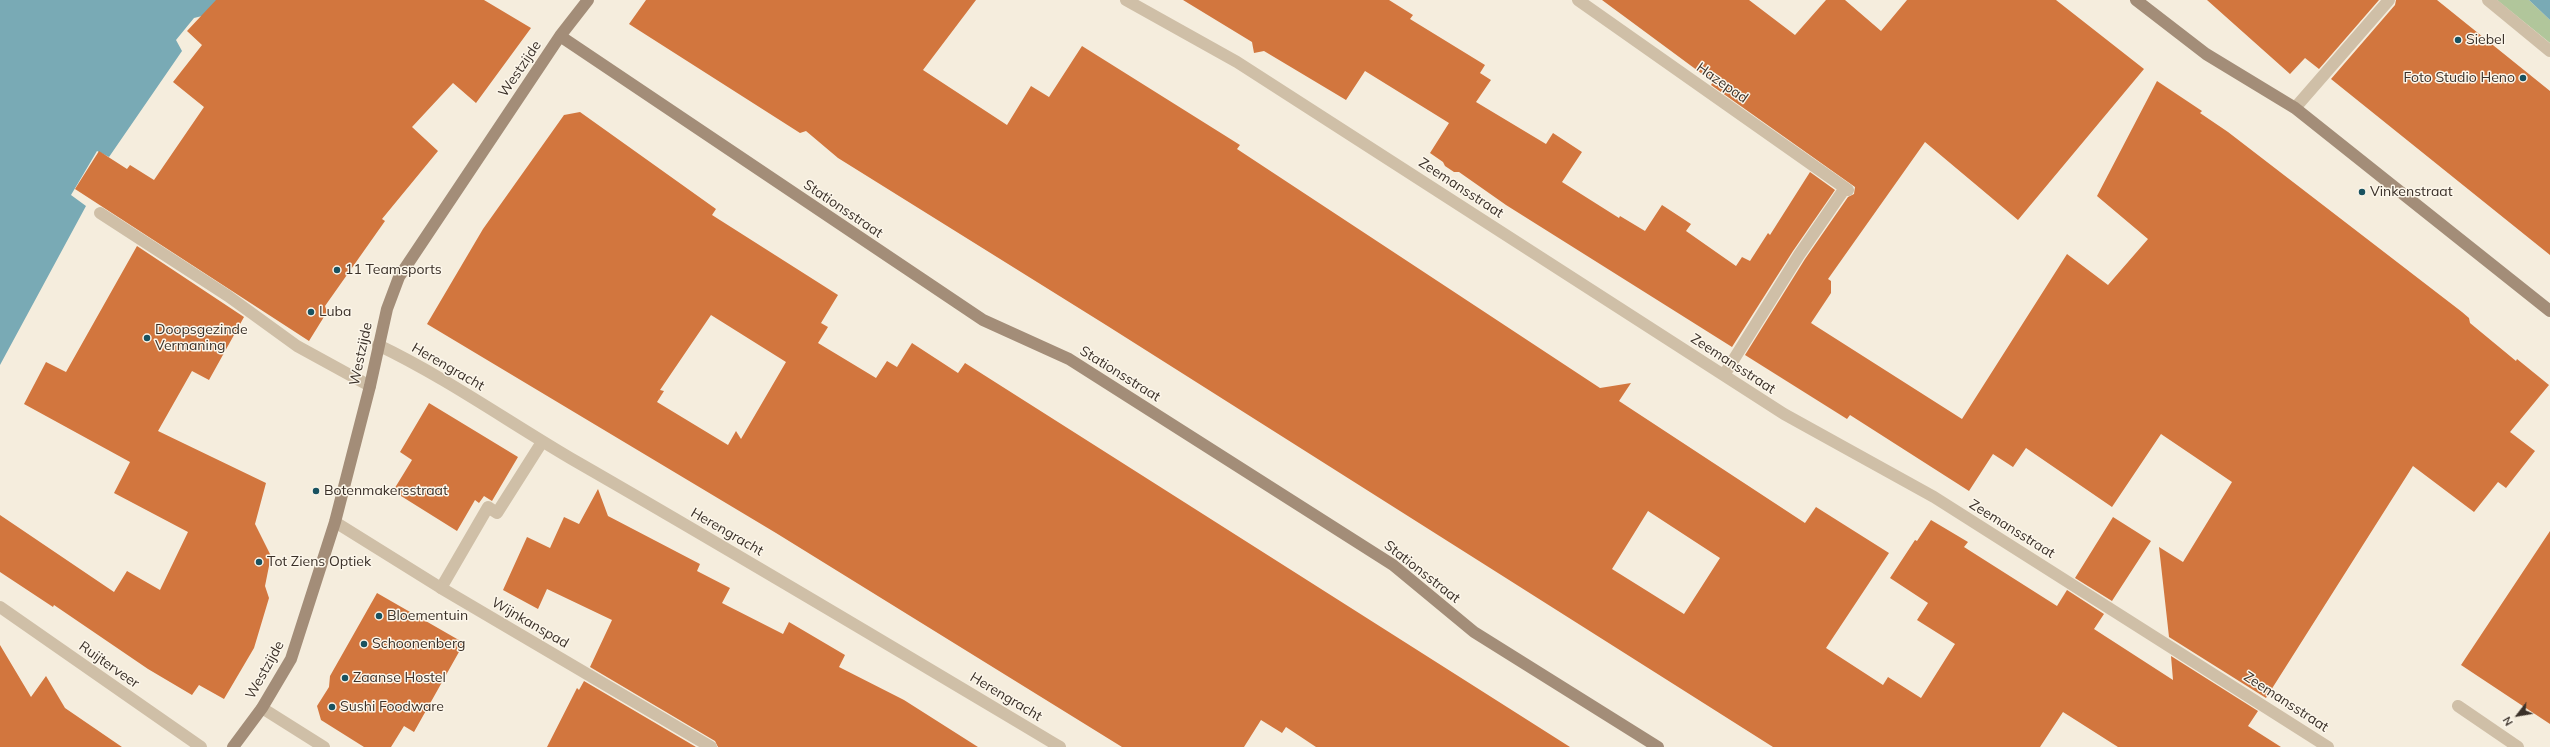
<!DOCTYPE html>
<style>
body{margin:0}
#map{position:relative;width:2550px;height:747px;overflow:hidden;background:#f5eddd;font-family:Mulish,sans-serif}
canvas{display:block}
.north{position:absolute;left:2498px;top:695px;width:40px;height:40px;-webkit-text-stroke:3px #fcf6ea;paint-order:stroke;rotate:239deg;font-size:11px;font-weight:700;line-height:16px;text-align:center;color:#3a3028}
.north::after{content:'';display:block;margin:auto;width:14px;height:18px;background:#3a3028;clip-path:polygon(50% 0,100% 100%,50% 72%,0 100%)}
</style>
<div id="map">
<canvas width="2550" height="747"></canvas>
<div class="north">N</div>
</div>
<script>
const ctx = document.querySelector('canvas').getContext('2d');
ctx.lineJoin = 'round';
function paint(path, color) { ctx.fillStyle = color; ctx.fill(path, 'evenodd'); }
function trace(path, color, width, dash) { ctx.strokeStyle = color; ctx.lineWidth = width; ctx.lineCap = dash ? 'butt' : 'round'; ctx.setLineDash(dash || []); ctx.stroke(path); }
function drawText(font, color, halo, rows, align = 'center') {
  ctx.font = font + ' Mulish,sans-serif'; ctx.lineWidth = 3; ctx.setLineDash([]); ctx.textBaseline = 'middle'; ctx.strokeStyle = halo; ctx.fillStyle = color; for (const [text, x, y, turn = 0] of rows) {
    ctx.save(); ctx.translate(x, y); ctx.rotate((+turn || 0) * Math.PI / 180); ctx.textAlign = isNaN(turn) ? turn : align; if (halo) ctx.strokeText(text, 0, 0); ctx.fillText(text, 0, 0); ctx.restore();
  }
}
paint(new Path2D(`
 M 2497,0 L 2529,0 L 2550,20 L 2550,43 Z`), '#b1c69b');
paint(new Path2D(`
 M 0,0 L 227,0 L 218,12 L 194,18 L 176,40 L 182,51 L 109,157 L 97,151 L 71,195 L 86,206 L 0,365 Z
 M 2529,0 L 2550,0 L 2550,20 Z`), '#79aab5');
paint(new Path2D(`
 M 216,0 L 484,0 L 531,28 L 476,103 L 453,83 L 412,127 L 438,151 L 382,219 L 385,221 L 325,306 L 327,312 L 309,341 L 75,189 L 99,151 L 127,169 L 130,165 L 154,180 L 204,107 L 173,82 L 202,45 L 187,31 Z
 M 646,0 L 976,0 L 923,70 L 1007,125 L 1031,86 L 1049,97 L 1082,46 L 1240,145 L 1237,149 L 1600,388 L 1631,383 L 1619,401 L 1805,523 L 1816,507 L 1889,553 L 1826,648 L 1883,685 L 1888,677 L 1921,698 L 1955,644 L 1917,620 L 1928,603 L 1890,578 L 1915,540 L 1917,541 L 1931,520 L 1968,542 L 1964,547 L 2057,606 L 2067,590 L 2104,614 L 2094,629 L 2173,680 L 2171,656 L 2258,711 L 2248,726 L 2281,747 L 2118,747 L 2063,712 L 2040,747 L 1773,747 L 1106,325 L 838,158 L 806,131 L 800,133 L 629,24 ZM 1648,511 L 1720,558 L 1684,614 L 1612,569 Z
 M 1183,0 L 1389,0 L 1413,15 L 1410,19 L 1485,65 L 1480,73 L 1491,80 L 1476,102 L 1546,144 L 1553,133 L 1582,152 L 1562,182 L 1619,218 L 1620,216 L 1645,231 L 1662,205 L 1691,224 L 1686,231 L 1736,266 L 1742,257 L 1750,261 L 1768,233 L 1770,235 L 1810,172 L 1835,190 L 1793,251 L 1732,347 L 1506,205 L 1459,172 L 1454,172 L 1445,166 L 1443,162 L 1430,153 L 1449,123 L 1365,71 L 1346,100 L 1264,51 L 1254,53 L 1252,42 Z
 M 1602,0 L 1749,0 L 1795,35 L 1826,0 L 1845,0 L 1881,31 L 1907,0 L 2056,0 L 2144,69 L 2018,220 L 1925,142 L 1828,279 L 1831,281 L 1831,293 L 1811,323 L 1962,419 L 2067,254 L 2108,285 L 2148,239 L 2097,196 L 2157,81 L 2202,111 L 2200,113 L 2228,132 L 2462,312 L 2469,318 L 2470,323 L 2516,361 L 2517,359 L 2549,385 L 2510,432 L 2535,451 L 2506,488 L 2498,482 L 2474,512 L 2413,466 L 2266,698 L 2169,637 L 2159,547 L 2183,562 L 2232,482 L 2161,434 L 2112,507 L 2026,448 L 2013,467 L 1993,454 L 1969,491 L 1850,415 L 1847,419 L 1745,355 L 1805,259 L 1848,197 L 1854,194 L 1855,187 L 1711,85 L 1713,82 Z
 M 2207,0 L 2379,0 L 2319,69 L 2305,58 L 2290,74 Z
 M 2396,0 L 2437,0 L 2550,91 L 2550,255 L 2331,79 L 2395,5 Z
 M 580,112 L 716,209 L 712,215 L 838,295 L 821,323 L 828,327 L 818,343 L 876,378 L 887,361 L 897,367 L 912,343 L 958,373 L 965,363 L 1570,747 L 1316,747 L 1286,727 L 1282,733 L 1261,720 L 1244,747 L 1122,747 L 776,533 L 427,324 L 483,229 L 564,115 ZM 711,315 L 786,362 L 741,439 L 736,431 L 728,445 L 657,402 L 664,391 L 660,390 Z
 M 137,246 L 244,317 L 209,380 L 192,371 L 158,431 L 266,483 L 255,524 L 271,556 L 265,586 L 269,598 L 254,648 L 224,699 L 199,685 L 192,695 L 148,669 L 54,605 L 53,607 L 0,572 L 0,515 L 114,592 L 127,571 L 160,590 L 188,532 L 114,493 L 130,462 L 24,404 L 46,362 L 66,372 Z
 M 429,403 L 518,457 L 492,501 L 484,496 L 479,503 L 475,500 L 457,531 L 393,491 L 412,460 L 400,452 Z
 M 598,489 L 608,516 L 700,564 L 697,571 L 730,588 L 722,603 L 783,634 L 789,622 L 845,655 L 839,667 L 904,700 L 978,747 L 718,747 L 715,741 L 590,667 L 612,620 L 547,589 L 538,609 L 503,590 L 527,537 L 550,548 L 564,517 L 579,524 Z
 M 2113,517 L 2151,541 L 2112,601 L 2075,578 Z
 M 2550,531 L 2550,724 L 2461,665 Z
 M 377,593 L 464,643 L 414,732 L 404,726 L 391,747 L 364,747 L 321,720 L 317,706 L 329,687 L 330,676 Z
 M 0,645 L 31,697 L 46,676 L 65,708 L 122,747 L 0,747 Z
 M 584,681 L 696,747 L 547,747 L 577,688 L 579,690 Z`), '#d2763e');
trace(new Path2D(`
 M 100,213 L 228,296 L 297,346 L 370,386
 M 441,588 L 488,507 L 497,513 L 542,442`), '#cfbfa7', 12);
trace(new Path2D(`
 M 1126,0 L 1237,62 L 1784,414 L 1934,497 L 2328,747
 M 1578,0 L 1848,190
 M 2488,0 L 2550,51
 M 2295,108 L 2389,0
 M 378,345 C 447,378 510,423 577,462 C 739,555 899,651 1060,747
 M 1724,375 L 1799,255 L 1845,188
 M 335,522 L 441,588 L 711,747
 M 0,607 L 201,747
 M 2458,706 L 2518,747
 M 262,708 L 324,747`), '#cfbfa7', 12);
trace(new Path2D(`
 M 2136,0 L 2206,54 L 2295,108 L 2550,311
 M 560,36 L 983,320 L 1069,359 L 1393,565 L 1474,632 L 1658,747
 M 233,747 L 262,708 L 291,659 L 335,522 L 370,386 L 387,309 L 399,277 L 560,36 L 588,0`), '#a38d78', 12);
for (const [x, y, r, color] of [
 [2458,40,4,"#195260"],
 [2523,78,4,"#195260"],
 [2362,192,4,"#195260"],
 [337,270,4,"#195260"],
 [311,312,4,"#195260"],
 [147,338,4,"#195260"],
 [316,491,4,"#195260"],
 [259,562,4,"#195260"],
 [379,616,4,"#195260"],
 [364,644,4,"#195260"],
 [345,678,4,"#195260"],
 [332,707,4,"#195260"]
]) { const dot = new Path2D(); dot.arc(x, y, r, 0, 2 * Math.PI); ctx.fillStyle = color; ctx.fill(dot); trace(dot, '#fcf6ea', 1.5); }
drawText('14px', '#3a3028', '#fcf6ea', [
 ["Siebel",2466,40],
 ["Foto Studio Heno",2515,78,"right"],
 ["Vinkenstraat",2370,192],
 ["11 Teamsports",345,270],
 ["Luba",319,312],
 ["Doopsgezinde",155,330],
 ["Vermaning",155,346],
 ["Botenmakersstraat",324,491],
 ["Tot Ziens Optiek",267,562],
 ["Bloementuin",387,616],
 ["Schoonenberg",372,644],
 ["Zaanse Hostel",353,678],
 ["Sushi Foodware",340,707]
], 'left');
drawText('14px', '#3a3028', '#fcf6ea', [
 ["Westzijde",520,69,-56],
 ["Hazepad",1722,83,35],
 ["Zeemansstraat",1461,188,33],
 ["Stationsstraat",843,209,34],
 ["Westzijde",361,354,-78],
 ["Zeemansstraat",1733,364,33],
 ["Herengracht",448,367,30],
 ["Stationsstraat",1120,374,32],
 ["Zeemansstraat",2012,529,32],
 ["Herengracht",727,532,30],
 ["Stationsstraat",1422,572,38],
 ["Wijnkanspad",530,623,30],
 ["Ruijterveer",109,665,35],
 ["Westzijde",265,670,-61],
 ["Herengracht",1006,697,31],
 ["Zeemansstraat",2286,702,33]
]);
</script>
